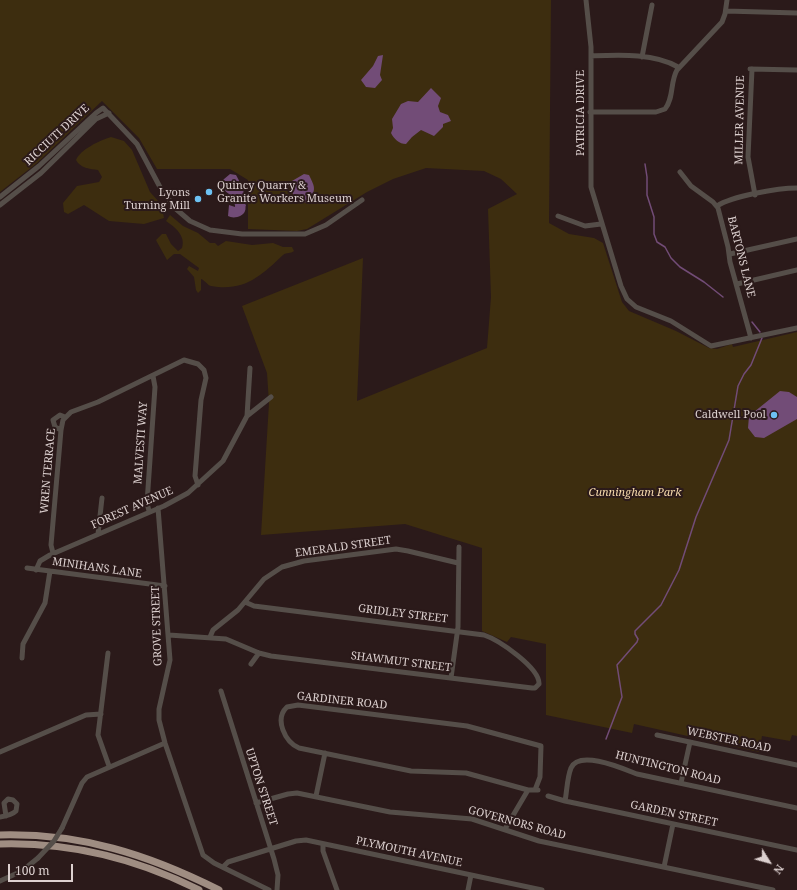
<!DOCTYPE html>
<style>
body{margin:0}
#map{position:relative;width:797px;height:890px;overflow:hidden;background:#2b1a1a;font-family:"Noto Serif",serif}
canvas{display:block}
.north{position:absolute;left:749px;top:842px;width:40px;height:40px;-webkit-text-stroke:3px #2b1a1a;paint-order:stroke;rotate:127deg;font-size:11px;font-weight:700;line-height:16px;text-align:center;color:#dcd0cf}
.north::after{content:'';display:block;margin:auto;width:14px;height:18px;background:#dcd0cf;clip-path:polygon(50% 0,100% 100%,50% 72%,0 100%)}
.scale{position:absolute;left:8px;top:864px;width:65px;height:18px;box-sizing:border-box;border:2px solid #dcd0cf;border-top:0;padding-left:5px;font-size:12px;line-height:14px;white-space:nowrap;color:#dcd0cf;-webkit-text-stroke:3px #2b1a1a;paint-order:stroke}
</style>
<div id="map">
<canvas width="797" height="890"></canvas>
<div class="north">N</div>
<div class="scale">100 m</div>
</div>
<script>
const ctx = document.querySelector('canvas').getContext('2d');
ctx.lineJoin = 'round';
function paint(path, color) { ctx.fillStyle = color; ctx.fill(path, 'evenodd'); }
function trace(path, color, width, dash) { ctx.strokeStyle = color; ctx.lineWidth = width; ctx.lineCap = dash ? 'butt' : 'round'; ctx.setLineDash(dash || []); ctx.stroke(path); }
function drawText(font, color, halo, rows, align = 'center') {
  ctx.font = font + ' "Noto Serif",serif'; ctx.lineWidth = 4; ctx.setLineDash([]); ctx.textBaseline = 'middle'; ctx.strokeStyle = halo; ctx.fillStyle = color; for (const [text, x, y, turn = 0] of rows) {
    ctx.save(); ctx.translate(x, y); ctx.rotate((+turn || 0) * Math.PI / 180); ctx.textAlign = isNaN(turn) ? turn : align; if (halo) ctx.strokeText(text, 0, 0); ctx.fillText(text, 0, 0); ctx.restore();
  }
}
paint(new Path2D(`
 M 0,0 L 551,0 L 549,223 L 569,234 L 594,238 L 603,243 L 622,302 L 629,311 L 676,331 L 709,348 L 717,349 L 732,344 L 733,347 L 797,332 L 797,736 L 792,735 L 790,741 L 762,736 L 759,752 L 634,724 L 632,733 L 546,715 L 546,644 L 511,637 L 507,642 L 482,631 L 482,548 L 405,524 L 261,535 L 269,403 L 267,373 L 242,306 L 363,258 L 357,401 L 487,348 L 491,297 L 488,209 L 517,194 L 501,179 L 484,171 L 426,168 L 393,179 L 367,192 L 307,229 L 297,231 L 248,229 L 248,180 L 230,169 L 157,169 L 139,138 L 102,101 L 37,163 L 0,192 Z
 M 111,137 L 124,141 L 132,150 L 150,192 L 161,204 L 164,218 L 144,224 L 109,221 L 84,205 L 68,214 L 64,212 L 63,203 L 77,186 L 99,182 L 102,177 L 98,170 C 90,169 80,168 76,160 C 80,150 100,140 111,137 Z
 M 170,215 L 183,226 L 198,233 L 210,243 L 215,243 L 218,246 L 226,241 L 252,245 L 273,243 L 283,247 L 292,247 L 294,251 C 290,254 287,252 283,255 C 261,276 244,292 211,286 C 207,285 205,280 201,279 L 201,290 L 198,293 L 196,290 L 194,277 L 187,269 L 189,266 L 198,271 L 199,268 L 180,254 L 174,254 L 167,260 L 157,242 L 156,240 L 162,234 L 166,234 L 171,244 L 178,251 L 182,248 C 186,236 175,227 166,221 Z`), '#3d2d0f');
paint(new Path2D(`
 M 383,55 L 380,75 L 382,80 L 375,88 L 366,87 L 361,80 L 373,66 L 378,56 Z
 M 431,88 L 441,98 L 438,106 L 440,112 L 448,115 L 451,121 L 443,124 L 443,127 L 434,136 L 421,130 L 412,137 L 406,144 C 399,144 394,139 391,133 L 393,128 L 392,119 L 401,104 L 408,101 L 418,102 Z
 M 230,174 L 236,175 C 240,183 244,188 244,196 L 247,200 L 245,204 L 246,205 C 245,207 246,209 245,211 C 243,217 233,219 228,216 L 229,205 L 235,207 L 235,205 L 229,194 L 217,185 Z
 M 304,174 L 309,175 C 316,189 316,190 307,203 C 292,199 292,196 292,181 Z
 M 780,391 L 789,392 L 797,397 L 797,419 L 764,438 L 755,437 L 748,428 L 749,416 Z`), '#724c77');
trace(new Path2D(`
 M 645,164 L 647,177 L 647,195 L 654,217 L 654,234 L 657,242 L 665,247 L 671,258 L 680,267 L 704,282 L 723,297
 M 752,322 L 760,332
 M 606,739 L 622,697 L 617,665 L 637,642 L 638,639 L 635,634 L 635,631 L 661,605 L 679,570 L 696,517 L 729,440 L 738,386 L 744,374 L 751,365 L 762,338`), '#724c77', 1.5);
trace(new Path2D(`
 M 586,0 L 591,47 L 591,187 L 621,286 L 627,299 L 636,307 L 671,321 L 711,346 L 797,328
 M 726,11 L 797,13
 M 591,56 C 619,55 654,53 678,67
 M 642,57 L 652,5
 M 750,69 L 797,70
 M 752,69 L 748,157 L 755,195
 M 590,112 L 656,112 L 665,109 C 674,98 670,82 677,70 L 722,22 L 725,14 L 727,0
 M 680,172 L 691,186 L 713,202 L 718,208 L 728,247 L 730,262 L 751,338
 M 0,197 L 39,166 L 96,113 L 103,108 L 137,144 L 161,189 L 176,209 L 190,221 L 210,230 L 242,234 L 305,234 L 326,225 L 362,200
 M 0,205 L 41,173 L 96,119 L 109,113
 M 717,206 C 732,196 778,188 797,188
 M 558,216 L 585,226 L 601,224
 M 730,254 L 797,239
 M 737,284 L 797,270
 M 247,416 L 250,368
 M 61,430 L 55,427 L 53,420 L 60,415 L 65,417
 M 158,508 L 170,660 L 159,709 L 159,720 L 165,743 L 203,855 L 214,863 L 269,890
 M 149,511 L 147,503 L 155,387 L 153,376
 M 98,534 L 102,498
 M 53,553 L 51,545 L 61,430 L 63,420 L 71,412 L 98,402 L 184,360 L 198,364 L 204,370 L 206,378 L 201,400 L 195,476 L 198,485
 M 27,568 L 165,586
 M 36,570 L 40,561 L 50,555 L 164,506 L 188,493 L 223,461 L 247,416 L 271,397
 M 169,635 L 226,639 L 259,653 L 271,656 L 532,688 L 535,688 L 539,684 C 540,668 499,640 484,635 L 254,606 L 245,602
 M 210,637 L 213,630 L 238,610 L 264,579 L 282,567 L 304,561 L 396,549 L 408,551 L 458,563
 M 108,653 L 98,735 L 109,766
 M 22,658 L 23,644 L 45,603 L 50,571
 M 251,664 L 259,653
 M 451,678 L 458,627 L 459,547
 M 221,691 L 274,859 L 278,875 L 277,890
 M 657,735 L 797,765
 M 0,752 L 86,715 L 101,714
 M 681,783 L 690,742
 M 535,790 L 540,777 L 541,746 L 467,726 L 298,705 L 287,707 C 274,719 285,742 299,748 L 411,771 L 466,773 L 528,790 C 531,790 535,790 538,790
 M 316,796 L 325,753
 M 548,796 L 565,801 L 797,850
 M 565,801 C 567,791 567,778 571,768 C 579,749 624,769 637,774 L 797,808
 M 256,803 L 288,794 L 297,793 L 390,812 L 472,819 L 539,841 L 773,890
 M 0,817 C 6,816 12,815 16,811 L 17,804 L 13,800 L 8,799 L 4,803 L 6,816
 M 62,828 L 82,783 L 87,777 L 165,743
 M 505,829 L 528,790
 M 323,844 L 323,851 L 337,890
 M 223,867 L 228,862 L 296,841 L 306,840 L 542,890
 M 664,867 L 673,824
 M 0,881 L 22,871 L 38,858
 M 468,890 L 471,875`), '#554e49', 5);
trace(new Path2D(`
 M 0,835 C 81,833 147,854 219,890
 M 0,844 C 70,842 137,859 199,890`), '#9f8d82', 7);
trace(new Path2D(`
 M 38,858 L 54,841 L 62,828`), '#554e49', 5);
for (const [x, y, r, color] of [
 [209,192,4,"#6dc2f3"],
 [198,199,4,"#6dc2f3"],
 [774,415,4,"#6dc2f3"]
]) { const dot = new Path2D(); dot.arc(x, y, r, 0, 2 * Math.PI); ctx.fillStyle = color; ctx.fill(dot); trace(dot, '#2b1a1a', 1.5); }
drawText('11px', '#dcd0cf', '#2b1a1a', [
 ["PATRICIA DRIVE",581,113,-90],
 ["MILLER AVENUE",740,120,-89],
 ["RICCIUTI DRIVE",57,135,-43],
 ["BARTONS LANE",741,257,76],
 ["MALVESTI WAY",141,443,-86],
 ["WREN TERRACE",48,471,-85],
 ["FOREST AVENUE",132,508,-24],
 ["EMERALD STREET",343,547,-8],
 ["MINIHANS LANE",97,568,8],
 ["GRIDLEY STREET",403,614,7],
 ["GROVE STREET",157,626,-92],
 ["SHAWMUT STREET",401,662,7],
 ["GARDINER ROAD",342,701,6],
 ["WEBSTER ROAD",729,740,12],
 ["HUNTINGTON ROAD",668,768,14],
 ["UPTON STREET",261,787,72],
 ["GARDEN STREET",674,814,12],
 ["GOVERNORS ROAD",517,823,15],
 ["PLYMOUTH AVENUE",409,852,12]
]);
drawText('11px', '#dcd0cf', '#2b1a1a', [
 ["Quincy Quarry &",217,186,"left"],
 ["Granite Workers Museum",217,199,"left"],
 ["Lyons",190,193],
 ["Turning Mill",190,206],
 ["Caldwell Pool",766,415]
], 'right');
drawText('italic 11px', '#f7dbad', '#2b1a1a', [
 ["Cunningham Park",635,493]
]);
</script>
